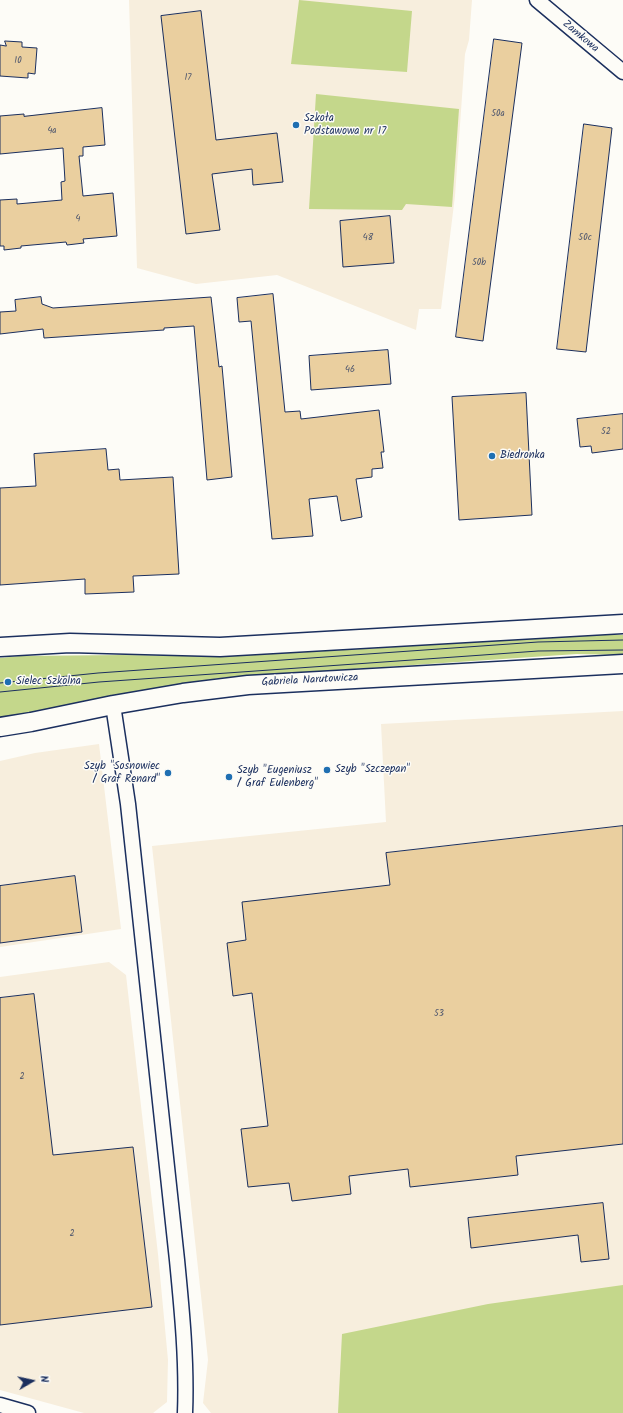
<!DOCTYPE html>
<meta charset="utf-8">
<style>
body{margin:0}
#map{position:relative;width:623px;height:1413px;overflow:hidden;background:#fdfcf7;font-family:Kalam,sans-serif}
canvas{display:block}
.north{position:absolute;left:12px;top:1361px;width:40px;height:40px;-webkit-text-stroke:3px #fdfcf7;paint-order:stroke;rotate:81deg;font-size:11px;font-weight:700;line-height:16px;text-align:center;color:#1b2f5e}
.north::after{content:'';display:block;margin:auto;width:14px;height:18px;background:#1b2f5e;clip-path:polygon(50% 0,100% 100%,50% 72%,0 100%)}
</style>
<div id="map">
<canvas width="623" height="1413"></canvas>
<div class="north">N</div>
</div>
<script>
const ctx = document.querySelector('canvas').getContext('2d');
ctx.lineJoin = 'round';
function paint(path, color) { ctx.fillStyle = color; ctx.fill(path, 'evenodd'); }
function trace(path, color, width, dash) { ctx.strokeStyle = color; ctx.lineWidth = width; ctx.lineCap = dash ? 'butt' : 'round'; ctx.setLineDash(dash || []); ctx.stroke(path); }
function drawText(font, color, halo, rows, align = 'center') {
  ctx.font = font + ' Kalam,sans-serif'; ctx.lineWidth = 3; ctx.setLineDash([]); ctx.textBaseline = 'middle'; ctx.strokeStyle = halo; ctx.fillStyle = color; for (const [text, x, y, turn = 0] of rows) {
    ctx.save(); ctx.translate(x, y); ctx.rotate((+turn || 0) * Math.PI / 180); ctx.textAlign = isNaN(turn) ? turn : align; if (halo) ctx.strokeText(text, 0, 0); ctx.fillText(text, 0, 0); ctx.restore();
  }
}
paint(new Path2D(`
 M 129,0 L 472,0 L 469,40 L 465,54 L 455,196 L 441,309 L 419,309 L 416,330 L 277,275 L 196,284 L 137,268 Z
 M 623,711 L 623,1413 L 211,1413 L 203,1403 L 208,1360 L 152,846 L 386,822 L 381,724 Z
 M 99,744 L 121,929 L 0,947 L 0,761 L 35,753 Z
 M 109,962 L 126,975 L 158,1254 L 168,1360 L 167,1402 L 153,1413 L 84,1413 L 0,1390 L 0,977 Z`), '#f7eedd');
paint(new Path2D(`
 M 299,0 L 412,11 L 407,72 L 291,64 Z
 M 316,94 L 459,109 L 452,207 L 406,204 L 402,210 L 309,209 Z
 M 608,634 L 623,635 L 623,655 L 577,654 L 220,678 L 145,690 L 22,716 L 0,718 L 0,658 L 20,656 L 120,655 L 234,656 L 380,648 L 504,639 Z
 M 623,1285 L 623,1413 L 338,1413 L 342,1334 L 488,1304 Z`), '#c4d78b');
const building = new Path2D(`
 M 201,11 L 216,140 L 277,133 L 283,182 L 253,185 L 252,169 L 212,174 L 220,230 L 186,234 L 161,16 Z
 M 494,39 L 522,43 L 483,341 L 456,337 Z
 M 5,41 L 22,42 L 22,47 L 37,48 L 35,74 L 28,73 L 28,78 L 0,76 L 0,45 L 6,46 Z
 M 102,108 L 105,145 L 83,147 L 83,156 L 79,156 L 83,196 L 113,193 L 117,236 L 83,239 L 84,243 L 67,245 L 66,242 L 21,246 L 21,248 L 4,250 L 4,246 L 0,246 L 0,200 L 17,199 L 17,204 L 62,200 L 61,182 L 65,181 L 63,148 L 0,154 L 0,116 L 24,114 L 24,116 Z
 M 584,124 L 612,128 L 586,352 L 557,349 Z
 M 390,216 L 394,263 L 343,267 L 340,221 Z
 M 273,294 L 285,412 L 300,411 L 301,419 L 379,410 L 384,452 L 381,452 L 383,468 L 372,469 L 372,477 L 356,479 L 362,517 L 341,521 L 337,496 L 309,499 L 313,536 L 272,539 L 251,321 L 239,322 L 237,298 Z
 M 41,297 L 42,304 L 53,308 L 211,297 L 219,367 L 222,366 L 232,477 L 207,480 L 194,326 L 164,328 L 164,330 L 44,338 L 43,329 L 0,334 L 0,312 L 16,311 L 15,300 Z
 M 388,350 L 391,384 L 311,390 L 309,356 Z
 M 526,393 L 532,515 L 459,520 L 452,397 Z
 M 623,414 L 623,449 L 592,453 L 591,446 L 580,447 L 577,419 Z
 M 106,449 L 108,470 L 119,469 L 120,480 L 173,477 L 179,574 L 133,576 L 134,592 L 85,594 L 85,579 L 0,585 L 0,488 L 36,486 L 34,454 Z
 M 623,826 L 623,1144 L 516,1156 L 518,1175 L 410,1187 L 408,1169 L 349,1176 L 351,1194 L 292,1201 L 289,1183 L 248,1187 L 241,1129 L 268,1126 L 252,993 L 233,996 L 227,943 L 246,940 L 242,902 L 390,885 L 386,853 Z
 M 75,876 L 82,932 L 0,943 L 0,886 Z
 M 34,994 L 53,1155 L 133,1147 L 152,1307 L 0,1325 L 0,998 Z
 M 603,1203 L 609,1259 L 581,1262 L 578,1235 L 471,1248 L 468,1218 Z`);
paint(building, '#eacf9f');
trace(building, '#1b2f5e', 1);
const minor = new Path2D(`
 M 537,0 L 623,72
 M 113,705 L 128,804 L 177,1260 C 182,1311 187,1362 185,1413
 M 0,1405 L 28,1413`);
const tertiary = new Path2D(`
 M 0,647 L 70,643 L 220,647 L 623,624
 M 0,727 L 31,722 L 113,705 L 183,693 L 248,685 L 623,664`);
trace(minor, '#1b2f5e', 17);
trace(tertiary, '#1b2f5e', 21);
trace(minor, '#fdfcf7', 14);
trace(tertiary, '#fdfcf7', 18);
trace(new Path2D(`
 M 0,683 L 98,673 L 538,642 L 623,640
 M 0,692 L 99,682 L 483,655 L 538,651 L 623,650`), '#1b2f5e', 1);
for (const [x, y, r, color] of [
 [296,125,4,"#1f6fb2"],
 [492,456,4,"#1f6fb2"],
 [8,682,4,"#1f6fb2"],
 [327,770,4,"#1f6fb2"],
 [168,773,4,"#1f6fb2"],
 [229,777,4,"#1f6fb2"]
]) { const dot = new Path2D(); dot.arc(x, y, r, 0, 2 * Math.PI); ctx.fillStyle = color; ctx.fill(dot); trace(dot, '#fdfcf7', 1.5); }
drawText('9px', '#4f576e', null, [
 ["10",18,61],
 ["17",188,78],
 ["50a",498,114],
 ["4a",52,131],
 ["4",78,219],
 ["48",368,238],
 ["50c",585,238],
 ["50b",479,263],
 ["46",350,370],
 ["52",606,432],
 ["53",439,1014],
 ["2",22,1077],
 ["2",72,1234]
]);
drawText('11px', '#1b2f5e', '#fdfcf7', [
 ["Zamkowa",580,37,40],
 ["Gabriela Narutowicza",310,681,-3]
]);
drawText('11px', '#1b2f5e', '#fdfcf7', [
 ["Szkoła",304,119],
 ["Podstawowa nr 17",304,132],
 ["Biedronka",500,456],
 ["Sielec Szkolna",16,682],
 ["Szyb \"Sosnowiec",160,767,"right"],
 ["/ Graf Renard\"",160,780,"right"],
 ["Szyb \"Szczepan\"",335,770],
 ["Szyb \"Eugeniusz",237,771],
 ["/ Graf Eulenberg\"",237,784]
], 'left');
</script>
